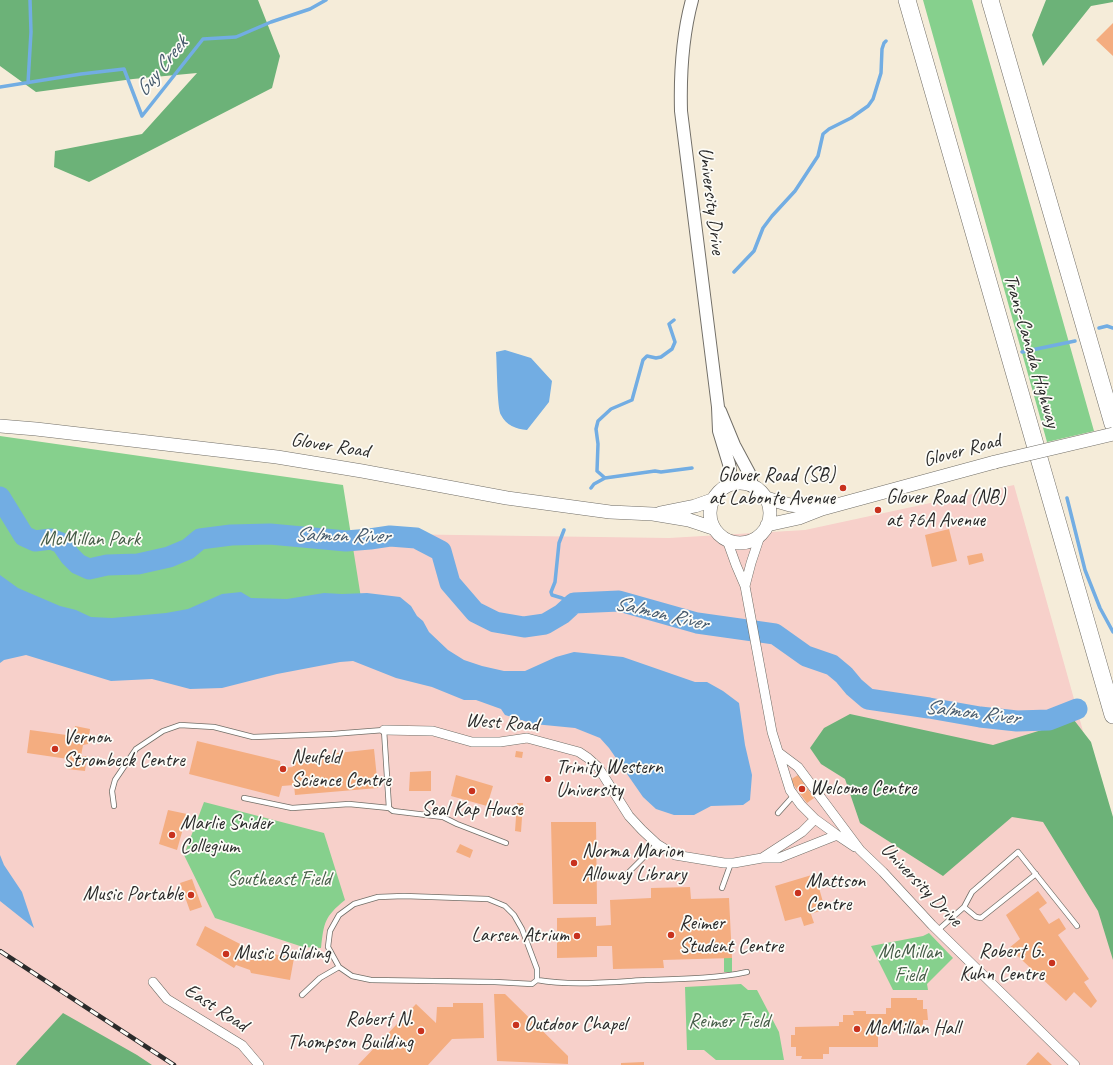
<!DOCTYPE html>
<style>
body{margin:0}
canvas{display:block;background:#f5ecd9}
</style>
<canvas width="1113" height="1065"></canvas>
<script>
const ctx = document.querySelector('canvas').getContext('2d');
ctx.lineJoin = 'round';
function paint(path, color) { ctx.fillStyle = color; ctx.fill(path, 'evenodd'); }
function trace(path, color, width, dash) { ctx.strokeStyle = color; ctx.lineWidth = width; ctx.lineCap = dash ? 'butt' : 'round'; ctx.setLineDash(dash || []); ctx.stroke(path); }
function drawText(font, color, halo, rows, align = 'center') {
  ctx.font = font + ' Caveat,sans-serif'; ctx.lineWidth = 3.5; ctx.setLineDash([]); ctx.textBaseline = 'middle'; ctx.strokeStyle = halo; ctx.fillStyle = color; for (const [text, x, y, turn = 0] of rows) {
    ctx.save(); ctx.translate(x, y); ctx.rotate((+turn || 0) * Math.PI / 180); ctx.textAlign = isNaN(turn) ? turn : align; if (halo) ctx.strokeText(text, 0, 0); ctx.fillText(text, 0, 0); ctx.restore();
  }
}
paint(new Path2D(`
 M 1014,485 L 1113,838 L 1113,1065 L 0,1065 L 0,632 L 346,541 L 389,534 L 669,538 L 805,530 Z`), '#f7d0ca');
paint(new Path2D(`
 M 923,0 L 972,0 L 1094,431 L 1047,442 Z
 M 0,436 L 343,485 L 365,623 L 0,632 Z
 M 204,802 L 324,833 L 345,900 C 324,917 324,923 321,948 L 303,947 L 215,918 L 184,855 Z
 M 929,933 L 953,958 L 927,984 L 928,990 L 893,990 L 871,946 L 923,936 Z
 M 724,958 L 732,958 L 732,972 L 724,972 Z
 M 741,984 L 748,990 L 757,990 L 779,1032 L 784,1060 L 716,1060 L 704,1050 L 687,1050 L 685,987 Z`), '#86d08d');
paint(new Path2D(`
 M 0,0 L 258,0 L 280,56 L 272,88 L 89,182 L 54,167 L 55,151 L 142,134 L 197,73 L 133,79 L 36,92 L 0,66 Z
 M 1046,0 L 1113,0 L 1113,2 L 1091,6 L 1043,66 L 1032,35 Z
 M 850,714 L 993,745 L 1074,720 L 1091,742 L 1113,817 L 1113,960 L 1098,911 L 1043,822 L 1012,817 L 943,876 L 860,823 L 845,779 L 821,764 L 810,748 L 824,728 Z
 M 63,1013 L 137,1055 L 152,1065 L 16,1065 L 17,1063 Z`), '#6cb278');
paint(new Path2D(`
 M 505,350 L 531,358 L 552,381 L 549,402 L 527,430 C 516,429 506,425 501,415 C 497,409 497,363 496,352 Z
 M 0,575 L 18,588 L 60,606 L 76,610 L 91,617 L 112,618 L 166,613 L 188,609 L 222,594 L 241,592 L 251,598 L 287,599 L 324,593 L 342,594 L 367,593 L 400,597 L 411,606 L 417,616 L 423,621 L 429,632 L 448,650 L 464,660 L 482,666 L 504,671 L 525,671 L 556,657 L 574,652 L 623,657 L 695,682 L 707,682 L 723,691 L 739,703 L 745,745 L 752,775 L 750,800 L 743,805 L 711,806 L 694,815 L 674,815 L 656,809 L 643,797 L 609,748 L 600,738 L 575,728 L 534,724 L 505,715 L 501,709 L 476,700 L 464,700 L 432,687 L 396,678 L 353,661 L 340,662 L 277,674 L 222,688 L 190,689 L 152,679 L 111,681 L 26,655 L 4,660 L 0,663 Z
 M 0,855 L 4,865 L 22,892 L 34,928 L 0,901 Z`), '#72ade3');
trace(new Path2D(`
 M 28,83 L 31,32 L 30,0
 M 0,87 L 81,74 L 124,69 L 142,116 L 203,39 L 236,37 L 271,22 L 310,9 L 326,0
 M 734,272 L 754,251 L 763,228 L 772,216 L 795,191 L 818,156 L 823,134 L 829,129 L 851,118 L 868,106 L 873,99 L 881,73 L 882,49 L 884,43 L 886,41
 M 1099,328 L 1107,326 L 1113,328
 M 1022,352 L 1075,341
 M 605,478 L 655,471 L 661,472 L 692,468
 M 591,488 L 594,484 L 605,478 L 597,471 L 598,444 L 596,429 L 598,421 L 611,409 L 632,400 L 643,360 L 647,356 L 656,358 L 661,357 L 672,349 L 675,342 L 669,324 L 674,320
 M 1067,498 L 1085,570 L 1100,608 L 1113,632
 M 564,530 L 559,543 L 555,582 L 551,592 L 552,595 L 562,598 L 574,603`), '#72ade3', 3.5);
trace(new Path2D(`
 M 0,497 L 24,536 L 35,541 L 51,539 L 61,543 L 70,556 L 78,564 L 89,569 L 107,565 L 138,564 L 169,557 L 188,549 L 200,539 L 231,535 L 270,534 L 346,541 L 370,539 L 390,536 L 416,538 L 441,551 L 450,583 L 475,612 L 495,622 L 524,627 L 545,624 L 562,614 L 574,603 L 619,601 L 697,623 L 775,634 L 806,656 L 832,665 L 844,675 L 854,687 L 868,699 L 929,708 L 980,717 L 1017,721 L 1049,720 L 1077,709`), '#72ade3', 21);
paint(new Path2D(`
 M 1113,23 L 1113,56 L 1096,40 Z
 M 949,529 L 957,561 L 932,567 L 925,535 Z
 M 982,553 L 984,561 L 969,565 L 967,556 Z
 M 75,726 L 90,729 L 88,744 L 83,745 L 81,756 L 87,756 L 85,771 L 67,769 L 68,759 L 27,753 L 30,730 L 74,736 Z
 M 197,741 L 280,761 L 281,768 L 293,767 L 292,758 L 374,749 L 378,788 L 295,795 L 294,785 L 282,786 L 279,797 L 189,774 Z
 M 516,751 L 523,752 L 522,758 L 515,757 Z
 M 431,771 L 431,791 L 409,791 L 410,772 Z
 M 456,775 L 493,786 L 487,806 L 451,796 Z
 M 798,775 L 814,798 L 807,803 L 790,780 Z
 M 517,803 L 523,803 L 521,832 L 515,831 Z
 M 168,810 L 187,814 L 177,850 L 159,844 Z
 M 551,822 L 596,822 L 597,904 L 553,904 Z
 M 460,844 L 473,850 L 470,858 L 456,852 Z
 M 815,874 L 825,909 L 811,914 L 814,923 L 804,926 L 801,917 L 785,921 L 775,886 Z
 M 192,879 L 202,907 L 190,911 L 180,883 Z
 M 690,887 L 691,899 L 729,898 L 732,958 L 663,960 L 664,968 L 613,969 L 612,946 L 597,946 L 597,957 L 557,958 L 557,918 L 596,917 L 596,926 L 611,925 L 610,900 L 651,898 L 651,888 Z
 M 1038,891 L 1047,903 L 1039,909 L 1049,924 L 1059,918 L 1066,929 L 1058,935 L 1089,979 L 1084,982 L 1097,1001 L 1091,1008 L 1074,992 L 1066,1001 L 1009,948 L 1020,939 L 1006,915 Z
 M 205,926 L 246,947 L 240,958 L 250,962 L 252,950 L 294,958 L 290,980 L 251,973 L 250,970 L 236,965 L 234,968 L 196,945 Z
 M 494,994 L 505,994 L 568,1056 L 568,1064 L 497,1061 Z
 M 891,998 L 917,998 L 917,1000 L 923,1000 L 923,1009 L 927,1009 L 928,1020 L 923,1020 L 923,1027 L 920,1027 L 919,1032 L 882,1032 L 882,1035 L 878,1035 L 878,1047 L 829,1047 L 829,1054 L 823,1054 L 823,1059 L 801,1059 L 802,1056 L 796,1056 L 796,1047 L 791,1047 L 791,1035 L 795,1035 L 795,1027 L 839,1026 L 839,1022 L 843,1022 L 843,1015 L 854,1015 L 853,1011 L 866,1011 L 866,1014 L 886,1014 L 886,1008 L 891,1008 Z
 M 453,1003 L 483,1003 L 484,1038 L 452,1039 L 428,1065 L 358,1065 L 416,1004 L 436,1023 L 437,1007 L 453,1007 Z
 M 1038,1052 L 1052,1065 L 1026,1065 Z
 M 644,1062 L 644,1065 L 621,1065 L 621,1063 Z`), '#f4ad80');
const service = new Path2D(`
 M 244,798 L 292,808 L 349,804 L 389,808 L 393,811 L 443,817 L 457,824 L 506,843
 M 114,806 L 112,791 L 115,780 L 136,749 L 163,731 L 180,725 L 214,727 L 253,737 L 332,734 L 384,730 L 389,808
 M 778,813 L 794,795
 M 626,875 L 657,844
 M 722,888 L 731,863
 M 404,896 L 488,899 L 505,906 L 514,915 L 522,929 L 537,969 L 537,980 L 532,984 L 495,982 L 371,980 L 352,976 L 339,967 L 328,947 L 330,931 L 339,915 L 354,904 L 378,897 Z
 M 964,907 L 976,917 L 981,918 L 1036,874
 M 937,931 L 964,907 L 972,892 L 1018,852 L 1077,926
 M 537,980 C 571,986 612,982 646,980 C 680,979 714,979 747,972
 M 302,995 L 320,978 L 339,967`);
const minor = new Path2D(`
 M 727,540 L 736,565 L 745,586 L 772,732 L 790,790 L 801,805 L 815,819 L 837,835 L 855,847
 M 745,586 L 751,563 L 760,536
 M 384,730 L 433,731 L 472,742 L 500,742 L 527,738 L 579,752 L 588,758 L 598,767 L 629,816 L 642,830 L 657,844 L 675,855 L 724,863 L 734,863 L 762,858 L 779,858 L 837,835
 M 778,752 L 798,767 L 860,850 L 883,872 L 932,925 L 1075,1065
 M 762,858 L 802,832 L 815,819
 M 153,982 L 167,999 L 242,1045 L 259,1065`);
const tertiary = new Path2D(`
 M 692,0 C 682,37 680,73 681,111 L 718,407 L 719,431 L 729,464 L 730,470 L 725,487
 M 720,411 L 734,445 L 749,473 L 752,486`);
const secondary = new Path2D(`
 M 0,426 L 36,429 L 277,457 L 362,471 L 507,498 L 610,512 L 653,514 L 689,520 L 713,528
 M710 513a30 30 0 1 1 60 0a30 30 0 1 1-60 0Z
 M 766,498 L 790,505 L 818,508
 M 660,513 L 695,506 L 712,500
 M 767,525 L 799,518 L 822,509 L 995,462`);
const motorway = new Path2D(`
 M 907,0 L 1113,715
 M 990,0 L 1113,424`);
trace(service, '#726f68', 6);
trace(minor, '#726f68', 10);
trace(tertiary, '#726f68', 14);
trace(secondary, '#726f68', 14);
trace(motorway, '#726f68', 18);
trace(service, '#fff', 4.5);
trace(minor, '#fff', 9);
trace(tertiary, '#fff', 12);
trace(secondary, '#fff', 13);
trace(motorway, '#fff', 17);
const rail = new Path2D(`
 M 0,951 L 174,1065`);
trace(rail, '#2b2b2b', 4.5);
trace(rail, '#fdfcf7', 3, [9]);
const secondaryBridge = new Path2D(`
 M 995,462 L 1113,434`);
trace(secondaryBridge, '#726f68', 14, []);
trace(secondaryBridge, '#fff', 13);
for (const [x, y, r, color] of [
 [843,488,4,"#c8321e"],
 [878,510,4,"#c8321e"],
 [55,749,4,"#c8321e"],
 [283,769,4,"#c8321e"],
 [548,779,4,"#c8321e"],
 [802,789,4,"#c8321e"],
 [472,791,4,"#c8321e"],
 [172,835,4,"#c8321e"],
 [574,863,4,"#c8321e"],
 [798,893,4,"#c8321e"],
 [191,895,4,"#c8321e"],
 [671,935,4,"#c8321e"],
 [577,936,4,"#c8321e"],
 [226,954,4,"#c8321e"],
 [1052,963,4,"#c8321e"],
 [516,1025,4,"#c8321e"],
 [857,1029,4,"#c8321e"],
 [421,1031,4,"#c8321e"]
]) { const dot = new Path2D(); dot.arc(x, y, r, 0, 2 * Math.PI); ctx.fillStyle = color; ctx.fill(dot); trace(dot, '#fdfcf7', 1.5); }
drawText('20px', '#2b2b2b', '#fdfcf7', [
 ["University Drive",711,201,83],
 ["Trans-Canada Highway",1031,351,74],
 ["Glover Road",330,446,9],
 ["Glover Road",962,451,-15],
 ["West Road",502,723,4],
 ["University Drive",921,885,46],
 ["East Road",216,1008,33]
]);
drawText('20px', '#2b2b2b', '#fdfcf7', [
 ["Glover Road (SB)",835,476,"right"],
 ["at Labonte Avenue",835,499,"right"],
 ["Glover Road (NB)",886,498],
 ["at 76A Avenue",886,521],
 ["Vernon",63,738],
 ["Strombeck Centre",63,761],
 ["Neufeld",291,758],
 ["Science Centre",291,781],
 ["Trinity Western",556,768],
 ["University",556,791],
 ["Welcome Centre",810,789],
 ["Seal Kap House",472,810,"center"],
 ["Marlie Snider",180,824],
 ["Collegium",180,847],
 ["Norma Marion",582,852],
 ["Alloway Library",582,875],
 ["Mattson",806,882],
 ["Centre",806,905],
 ["Music Portable",183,895,"right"],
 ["Reimer",679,924],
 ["Student Centre",679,947],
 ["Larsen Atrium",569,936,"right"],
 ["Robert G.",1044,952,"right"],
 ["Kuhn Centre",1044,975,"right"],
 ["Music Building",234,954],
 ["Robert N.",413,1020,"right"],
 ["Thompson Building",413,1043,"right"],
 ["Outdoor Chapel",524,1025],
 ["McMillan Hall",865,1029]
], 'left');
drawText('20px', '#465d48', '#fdfcf7', [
 ["McMillan Park",90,540],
 ["Southeast Field",279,880],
 ["McMillan",910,953],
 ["Field",910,976],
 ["Reimer Field",729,1022]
]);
drawText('italic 21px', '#44586b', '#fdfcf7', [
 ["Guy Creek",162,67,-51],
 ["Salmon River",342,536,1],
 ["Salmon River",661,614,13],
 ["Salmon River",972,713,7]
]);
</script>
